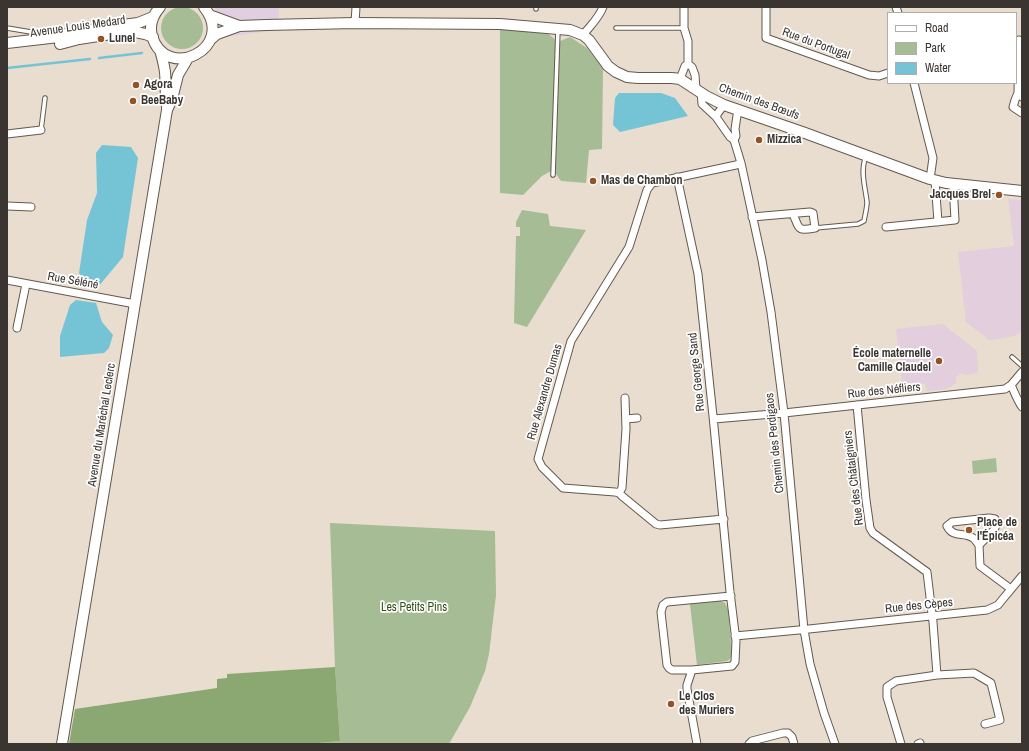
<!DOCTYPE html>
<meta charset="utf-8">
<style>
body{margin:0}
#map{position:relative;width:1029px;height:751px;overflow:hidden;background:#e9ddcf;font-family:"Archivo Narrow",sans-serif}
canvas{display:block}
.frame{position:absolute;inset:0;border:8px solid #3a3530;pointer-events:none}
.legend{position:absolute;left:887px;top:12px;width:130px;height:72px;box-sizing:border-box;background:#fff;border:1px solid #b0aeac;margin:0;padding:5px 7px;list-style:none;font-size:12px;color:#3a3530}
.legend li{display:flex;align-items:center;gap:8px;height:20px}
.legend b{width:20px;border:1px solid #b0aeac}
</style>
<div id="map">
<canvas width="1029" height="751"></canvas>
<div class="frame"></div>
<ul class="legend">
<li><b style="height:5px;background:#fff"></b>Road</li>
<li><b style="height:11px;background:#a5bc94"></b>Park</li>
<li><b style="height:11px;background:#75c4d5"></b>Water</li>
</ul>
</div>
<script>
const ctx = document.querySelector('canvas').getContext('2d');
ctx.lineJoin = 'round';
function paint(path, color) { ctx.fillStyle = color; ctx.fill(path, 'evenodd'); }
function trace(path, color, width, dash) { ctx.strokeStyle = color; ctx.lineWidth = width; ctx.lineCap = dash ? 'butt' : 'round'; ctx.setLineDash(dash || []); ctx.stroke(path); }
function drawText(font, color, halo, rows, align = 'center') {
  ctx.font = font + ' "Archivo Narrow",sans-serif'; ctx.lineWidth = 3.5; ctx.setLineDash([]); ctx.textBaseline = 'middle'; ctx.strokeStyle = halo; ctx.fillStyle = color; for (const [text, x, y, turn = 0] of rows) {
    ctx.save(); ctx.translate(x, y); ctx.rotate((+turn || 0) * Math.PI / 180); ctx.textAlign = isNaN(turn) ? turn : align; if (halo) ctx.strokeText(text, 0, 0); ctx.fillText(text, 0, 0); ctx.restore();
  }
}
paint(new Path2D(`
 M 215,7 L 279,7 L 278,30 L 225,37 Z`), '#e0cfe0');
paint(new Path2D(`
 M 1008,199 L 1022,200 L 1022,332 L 1014,336 L 993,340 L 989,340 L 966,322 L 958,252 L 1014,246 Z
 M 943,324 L 977,351 L 978,370 L 977,373 L 966,375 L 962,373 L 956,377 L 956,383 L 952,386 L 945,389 L 927,391 L 925,384 L 909,385 L 909,392 L 903,392 L 896,329 Z`), '#e3cedd');
paint(new Path2D(`
 M161 28a21 21 0 1 1 42 0a21 21 0 1 1-42 0Z
 M 500,29 L 545,31 L 558,42 L 570,37 L 587,48 L 603,69 L 602,149 L 589,150 L 586,183 L 561,181 L 553,170 L 542,176 L 523,195 L 500,193 Z
 M 522,210 L 548,214 L 550,226 L 586,230 L 527,327 L 514,323 L 516,236 L 520,236 L 520,227 L 516,227 L 516,222 Z
 M 996,458 L 997,472 L 973,474 L 972,461 Z
 M 330,523 L 495,531 L 496,595 L 489,654 L 485,671 L 470,707 L 449,744 L 309,744 L 340,741 L 335,667 Z
 M 720,601 L 725,603 L 728,609 L 732,655 L 730,659 L 727,661 L 697,665 L 690,604 Z`), '#a5bc94');
paint(new Path2D(`
 M 335,667 L 340,741 L 309,744 L 69,744 L 75,709 L 217,688 L 217,679 L 227,678 L 227,674 Z`), '#8ba872');
paint(new Path2D(`
 M 619,93 L 661,93 L 675,98 L 688,116 L 620,132 L 613,125 L 615,98 Z
 M 102,145 L 131,147 L 138,158 L 123,257 L 98,287 L 84,284 L 79,273 L 87,220 L 97,193 L 96,153 Z
 M 76,300 L 96,303 L 102,322 L 113,335 L 109,348 L 104,353 L 60,357 L 60,336 L 70,305 Z`), '#75c4d5');
trace(new Path2D(`
 M 99,58 L 142,53
 M 7,68 L 90,59`), '#75c4d5', 2.5);
const lane = new Path2D(`
 M 536,9 L 536,7
 M 7,28 L 31,32 L 67,31 L 70,32
 M 616,28 L 684,28
 M 41,130 L 45,98
 M 553,175 L 558,29
 M 815,228 L 858,224 L 864,221 C 865,215 867,208 867,202 C 865,186 860,171 866,156
 M 1012,357 L 1022,366`);
const street = new Path2D(`
 M 766,7 L 766,38 L 869,75 L 879,76 L 888,73
 M 896,7 L 898,13
 M 355,23 L 356,7
 M 583,35 C 590,26 599,18 603,7
 M 688,64 L 692,67 L 695,75 L 696,89
 M 680,79 L 685,66 L 688,64 L 688,41 L 684,28 L 684,7
 M 914,83 L 933,158 L 930,179
 M 701,92 L 702,104 L 716,117 L 730,137 L 734,140
 M 1018,93 L 1019,40
 M 1022,97 L 1018,93 L 1015,100 L 1013,107 L 1022,113
 M 738,109 L 735,129 L 736,136 L 734,140 L 741,163 L 762,260 L 771,312 L 784,413 L 804,630 L 810,664 L 824,713 L 835,744
 M 716,117 L 718,113 L 724,105
 M 7,134 L 41,130
 M 677,177 L 698,274 L 713,416 L 730,592 L 736,641 L 735,662 L 732,666 L 692,670 L 672,670 L 669,668 L 667,665 L 661,612 L 663,605 L 667,602 L 731,596
 M 935,180 L 938,222
 M 7,206 L 31,207
 M 752,217 L 810,212 L 813,213 L 815,228 C 797,231 800,230 793,214
 M 886,227 L 955,220 L 953,184
 M 7,280 L 135,304
 M 17,328 L 26,284
 M 1011,385 C 1015,393 1017,400 1022,407
 M 857,405 L 866,500 L 870,528 L 873,533 L 927,572 L 933,622 L 937,675 L 896,681 L 887,687 L 887,697 L 901,744
 M 626,419 L 637,418
 M 714,419 L 784,413 L 1005,389 L 1011,385 L 1022,372
 M 619,493 L 622,488 L 626,429 L 625,398
 M 989,518 L 995,519 L 996,525 L 994,530 L 979,545 C 977,543 975,539 973,538 C 963,531 954,539 947,526 L 952,522 Z
 M 724,519 L 660,525 L 656,524 L 622,496 L 619,493 L 615,492 L 563,488 L 542,467 L 538,459 L 571,341 L 629,247 L 647,190 L 652,183 L 736,165 L 741,163
 M 979,545 L 980,566 L 1011,589
 M 735,636 L 799,630 L 809,629 L 987,610 L 998,605 L 1002,600 L 1022,576
 M 692,670 L 687,685 L 687,689 L 697,744
 M 937,675 L 974,673 L 991,683 L 1000,720 L 985,724
 M 749,744 L 752,741 L 783,733 L 788,733 L 792,737 L 794,744
 M 918,744 L 920,743`);
const secondary = new Path2D(`
 M 160,7 C 153,15 149,25 152,36 C 166,83 237,48 204,7
 M 209,15 L 239,26
 M 210,40 L 217,34 L 239,26 L 266,25 L 355,23 L 500,24 L 570,30 L 583,35 L 589,40 L 608,66 L 616,72 L 627,77 L 638,78 L 672,78 L 680,79 L 706,96 L 724,105 L 805,133 L 930,179 L 946,183 L 1022,191
 M 7,43 L 67,36 L 73,33 L 107,27 L 138,23 L 153,17
 M 60,44 L 79,39 L 124,32 L 135,32 L 145,34 L 153,37
 M 160,50 C 162,57 164,64 165,72 C 166,83 165,95 167,107
 M 62,744 L 167,110 L 172,99 L 178,75 L 188,58`);
trace(lane, '#64594e', 5.5);
trace(street, '#64594e', 9);
trace(secondary, '#64594e', 12);
trace(lane, '#fff', 3.5);
trace(street, '#fff', 7);
trace(secondary, '#fff', 10);
for (const [x, y, r, color] of [
 [101,39,4,"#955222"],
 [136,85,4,"#955222"],
 [133,101,4,"#955222"],
 [759,140,4,"#955222"],
 [593,181,4,"#955222"],
 [999,195,4,"#955222"],
 [939,361,4,"#955222"],
 [969,530,4,"#955222"],
 [671,704,4,"#955222"]
]) { const dot = new Path2D(); dot.arc(x, y, r, 0, 2 * Math.PI); ctx.fillStyle = color; ctx.fill(dot); trace(dot, '#fff', 1.5); }
drawText('12px', '#3a3530', '#fff', [
 ["Avenue Louis Medard",78,27,-8],
 ["Rue du Portugal",816,44,20],
 ["Chemin des Bœufs",759,102,20],
 ["Rue Séléné",73,281,10],
 ["Rue George Sand",697,372,-96],
 ["Rue des Néfliers",884,391,-6],
 ["Rue Alexandre Dumas",545,392,-74],
 ["Avenue du Maréchal Leclerc",102,425,-81],
 ["Chemin des Perdigaos",775,443,-96],
 ["Rue des Châtaigniers",854,478,-97],
 ["Rue des Cèpes",919,606,-6]
]);
drawText('bold 12px', '#3a3530', '#fff', [
 ["Lunel",109,39],
 ["Agora",144,85],
 ["BeeBaby",141,101],
 ["Mizzica",767,140],
 ["Mas de Chambon",601,181],
 ["Jacques Brel",991,195,"right"],
 ["École maternelle",931,354,"right"],
 ["Camille Claudel",931,368,"right"],
 ["Place de",977,523],
 ["l'Épicéa",977,537],
 ["Le Clos",679,697],
 ["des Muriers",679,711]
], 'left');
drawText('12px', '#334e15', '#fff', [
 ["Les Petits Pins",414,608]
]);
</script>
